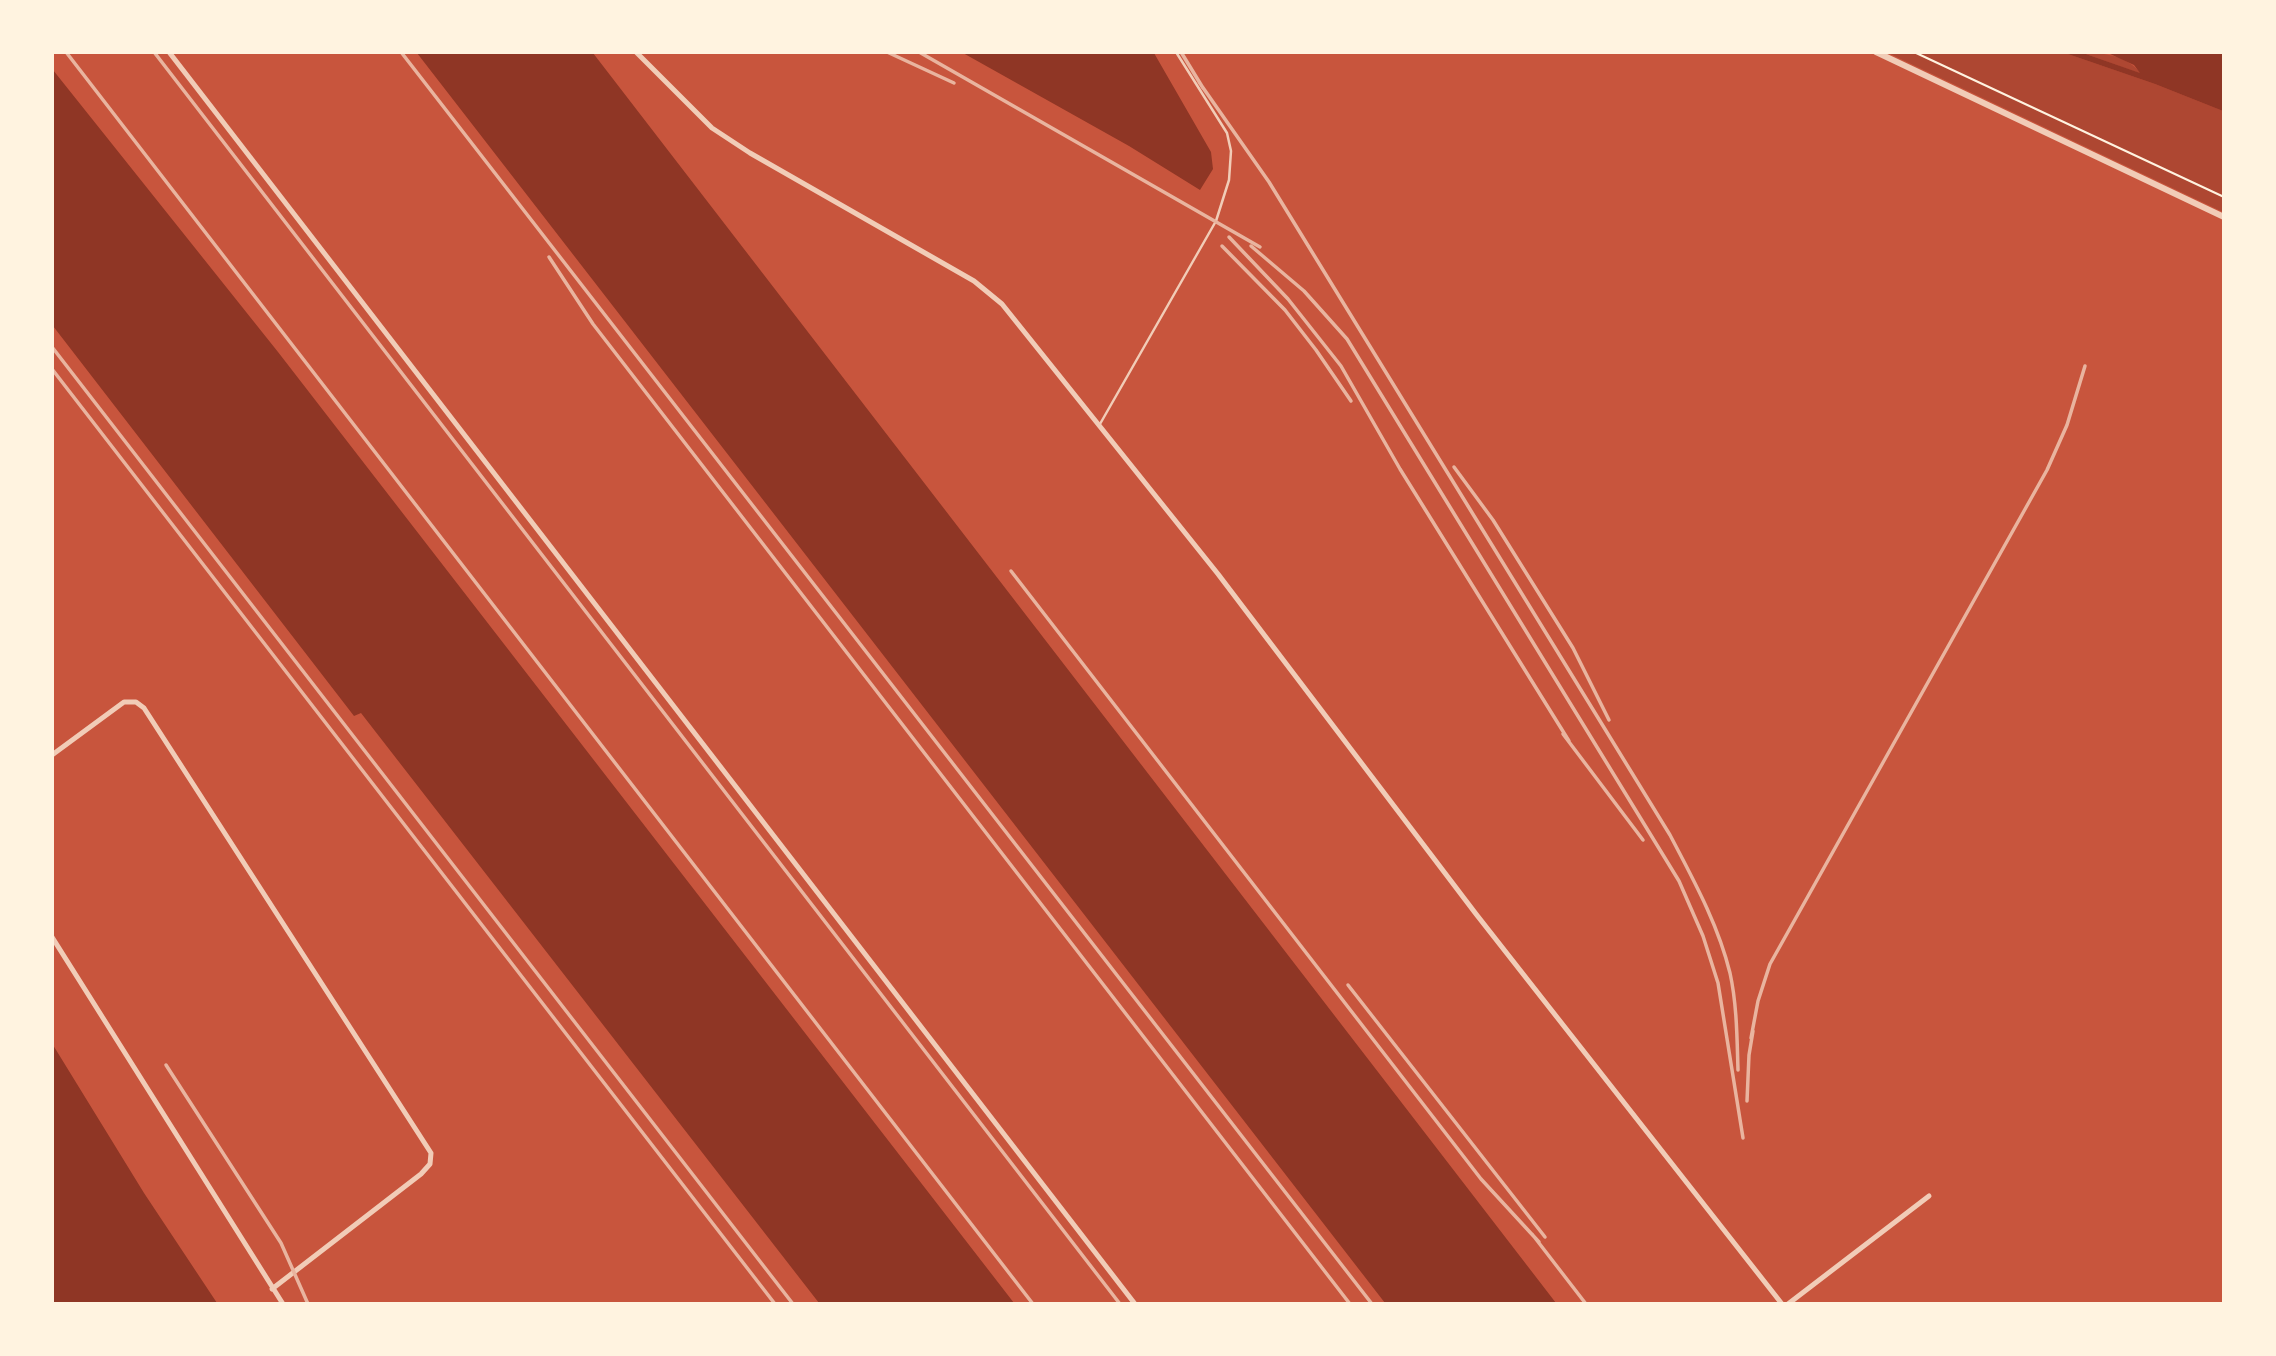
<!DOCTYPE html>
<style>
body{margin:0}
#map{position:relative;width:2276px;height:1356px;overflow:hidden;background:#c8553d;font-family:"DM Sans",sans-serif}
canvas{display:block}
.frame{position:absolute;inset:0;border:54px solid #fff3e0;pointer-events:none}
</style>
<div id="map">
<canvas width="2276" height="1356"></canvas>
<div class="frame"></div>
</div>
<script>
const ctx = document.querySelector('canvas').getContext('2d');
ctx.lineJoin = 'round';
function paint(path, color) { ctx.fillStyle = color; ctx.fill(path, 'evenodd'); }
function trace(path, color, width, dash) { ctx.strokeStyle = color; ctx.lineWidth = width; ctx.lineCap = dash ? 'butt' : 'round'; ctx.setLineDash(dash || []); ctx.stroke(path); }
paint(new Path2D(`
 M 1888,53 L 2065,53 L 2155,84 L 2223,111 L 2223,212 Z
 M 2083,53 C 2107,53 2125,55 2142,74 Z`), '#ae4732');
paint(new Path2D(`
 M 417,53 L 593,53 L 1556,1303 L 1385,1303 Z
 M 963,53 L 1154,53 L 1211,152 L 1213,169 L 1200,190 L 1129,146 Z
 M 2065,53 L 2083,53 L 2140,73 L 2134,65 L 2108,53 L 2223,53 L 2223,111 L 2155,84 Z
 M 53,70 L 278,352 L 1014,1303 L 819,1303 L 361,713 L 354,716 L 53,326 Z
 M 53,1045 L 144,1193 L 217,1303 L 53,1303 Z`), '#8f3625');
trace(new Path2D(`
 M 1914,52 L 2224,197`), '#fff3e0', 2);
trace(new Path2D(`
 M 1100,424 L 1216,221 L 1229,180 L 1231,151 L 1227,133 L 1176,52`), '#f1ccb7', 2.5);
trace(new Path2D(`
 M 169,52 L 1135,1304
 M 636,52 L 712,128 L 750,153 L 974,281 L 1002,304 L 1218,574 L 1476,914 L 1782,1304
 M 52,755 L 124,702 L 136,702 L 144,708 L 431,1153 L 430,1164 L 421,1174 L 272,1289
 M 52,937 L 283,1304
 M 1788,1304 L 1929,1196`), '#f1ccb7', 5);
trace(new Path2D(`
 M 1876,52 L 2224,217`), '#f1ccb7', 6);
trace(new Path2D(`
 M 66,52 L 1033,1304
 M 154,52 L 1120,1304
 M 401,52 L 1372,1304
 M 887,52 L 954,83
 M 919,52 L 1260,247
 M 1181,52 L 1203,88
 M 1199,82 L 1269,182 L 1670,835 C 1693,879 1718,924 1730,973 C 1737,1005 1737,1038 1738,1070
 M 1229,237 L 1288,299 L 1341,366 L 1400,469 L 1569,741
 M 1222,246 L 1285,310 L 1316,350 L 1351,401
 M 1251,246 L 1304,291 L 1347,339 L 1679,881 L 1703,936 L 1718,983 L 1743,1138
 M 549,257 L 593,324 L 1350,1304
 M 52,347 L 793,1304
 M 52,369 L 775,1304
 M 1454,467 L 1493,520 L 1573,648 L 1609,720
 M 1011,571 L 1481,1179 L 1539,1242
 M 1563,734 L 1643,840
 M 1348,985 L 1545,1237
 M 1751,1038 L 1758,1001 L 1770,964 L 2047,470 L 2067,425 L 2085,366
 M 166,1065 L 281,1243 L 308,1304
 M 1747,1101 L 1749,1055 L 1753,1031
 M 1532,1234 L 1586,1304`), '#e9b49f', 3.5);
</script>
